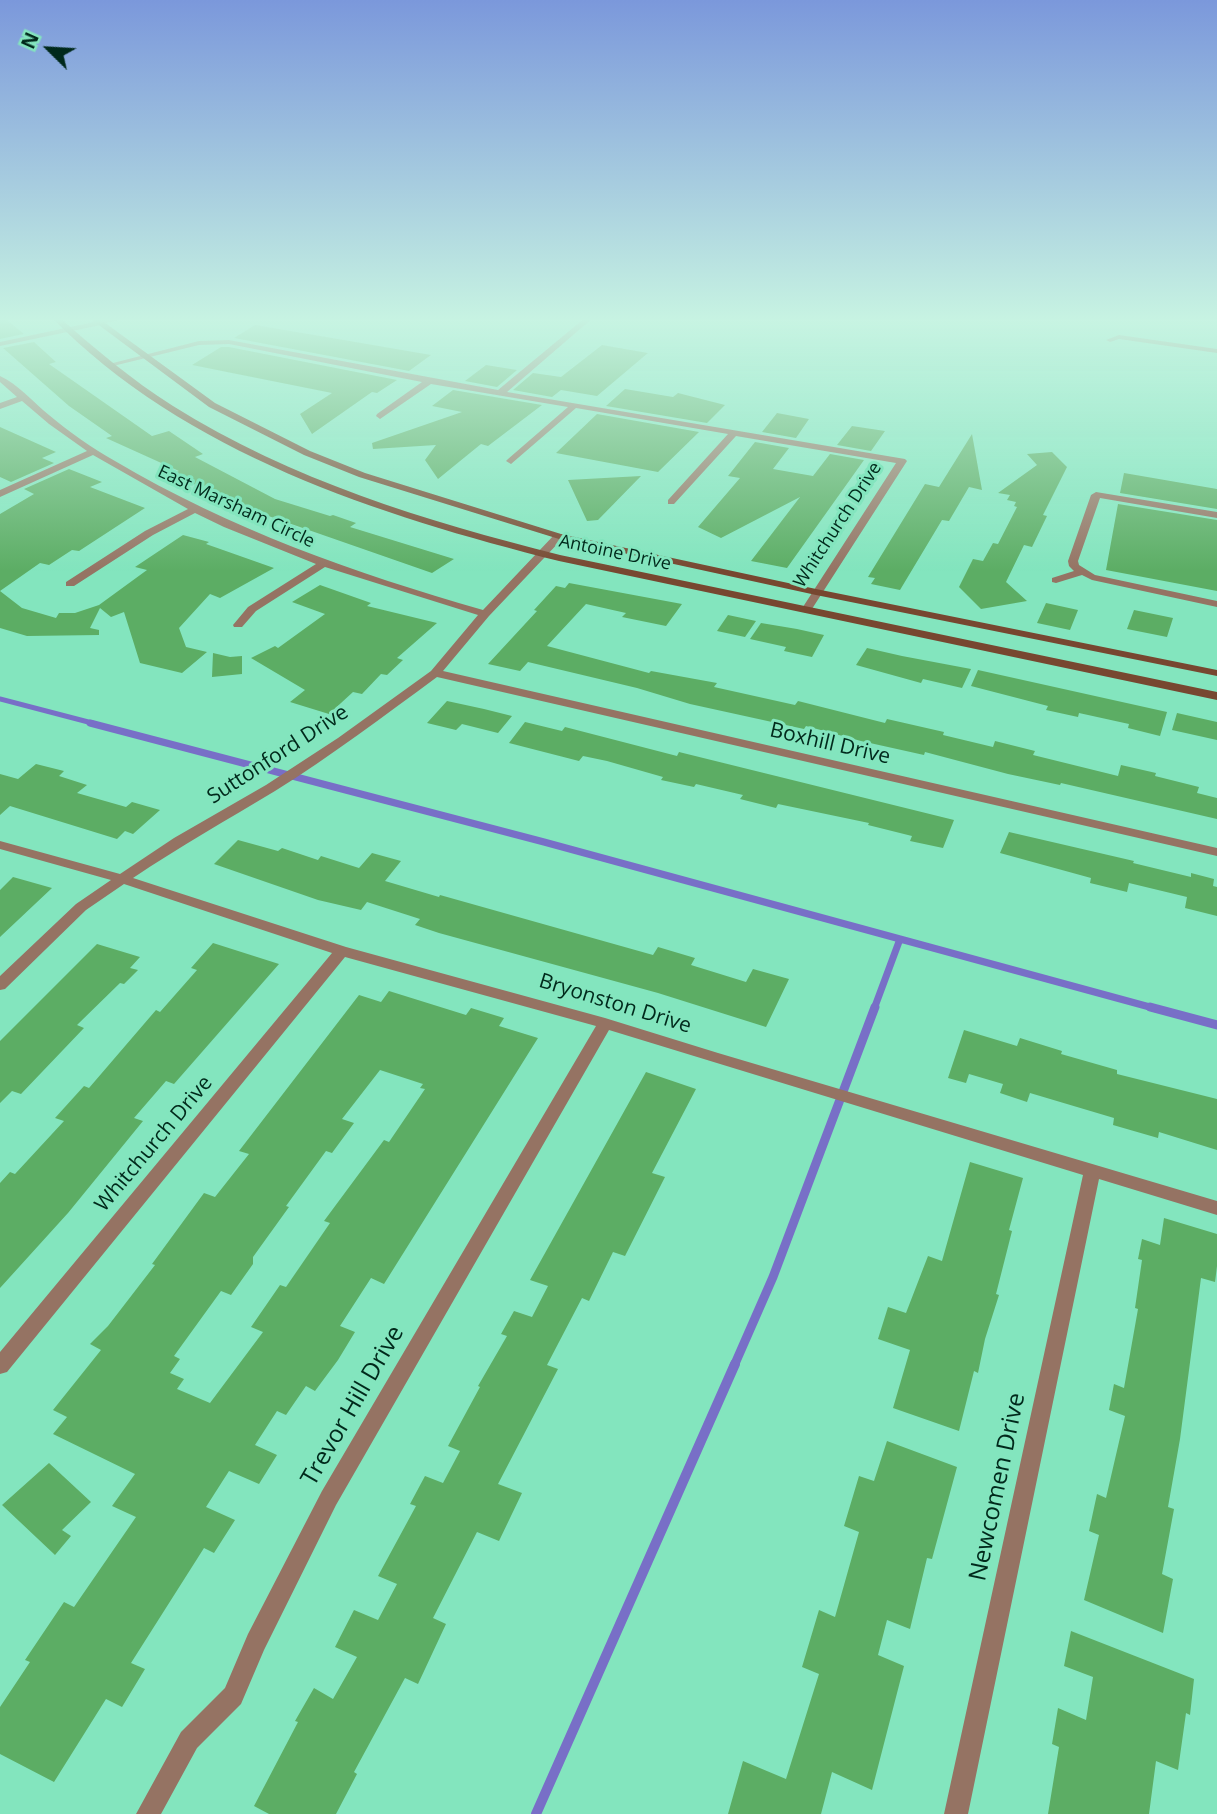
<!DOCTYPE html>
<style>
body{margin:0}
#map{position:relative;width:1217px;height:1814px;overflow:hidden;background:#83e5be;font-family:"Open Sans",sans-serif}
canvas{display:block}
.north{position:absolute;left:14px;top:14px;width:70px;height:70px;-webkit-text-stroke:5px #83e5be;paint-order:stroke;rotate:294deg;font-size:19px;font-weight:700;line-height:28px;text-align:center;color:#00291b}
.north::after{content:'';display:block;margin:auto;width:24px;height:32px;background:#00291b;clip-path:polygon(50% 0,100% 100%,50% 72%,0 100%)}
</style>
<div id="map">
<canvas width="1217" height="1814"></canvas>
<div class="north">N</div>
</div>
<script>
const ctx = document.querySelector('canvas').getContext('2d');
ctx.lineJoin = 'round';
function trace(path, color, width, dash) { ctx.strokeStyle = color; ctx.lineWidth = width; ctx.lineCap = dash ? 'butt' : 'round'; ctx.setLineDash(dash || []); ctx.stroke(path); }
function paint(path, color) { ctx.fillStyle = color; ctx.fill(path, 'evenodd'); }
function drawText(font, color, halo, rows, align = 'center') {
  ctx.font = font + ' "Open Sans",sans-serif'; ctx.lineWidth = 6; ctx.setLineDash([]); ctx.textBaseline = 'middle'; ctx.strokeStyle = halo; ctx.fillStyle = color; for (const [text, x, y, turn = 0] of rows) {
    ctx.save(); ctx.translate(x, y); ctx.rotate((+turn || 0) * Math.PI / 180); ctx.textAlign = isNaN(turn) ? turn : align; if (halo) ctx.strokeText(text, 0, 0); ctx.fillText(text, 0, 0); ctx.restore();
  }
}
trace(new Path2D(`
 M 0,699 L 96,724`), '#786fc7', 5);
trace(new Path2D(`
 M 90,723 L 544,842 L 1157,1009
 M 874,1009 L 900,939`), '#786fc7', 7);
trace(new Path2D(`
 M 1150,1007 L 1217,1025
 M 734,1366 L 773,1277 L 875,1007`), '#786fc7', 9);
trace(new Path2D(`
 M 536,1814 L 735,1364`), '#786fc7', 10);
paint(new Path2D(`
 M 0,317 L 3,317 L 24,334 L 0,339 Z
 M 255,325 L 338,339 L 431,355 L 409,371 L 234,338 Z
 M 34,342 L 56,362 L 49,364 L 152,436 L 169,431 L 203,454 L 195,457 L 275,499 L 330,516 L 333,515 L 356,523 L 350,527 L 454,559 L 432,573 L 211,496 L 211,493 L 173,473 L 179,471 L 106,438 L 112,436 L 69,406 L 3,348 Z
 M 602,345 L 648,353 L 597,396 L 561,390 L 552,397 L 513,390 L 533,373 L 561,377 Z
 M 221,347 L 229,347 L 397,380 L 377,393 L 372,392 L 312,434 L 300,414 L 332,393 L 192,365 Z
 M 486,365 L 517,370 L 497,387 L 465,381 Z
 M 625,389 L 673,397 L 678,393 L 725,405 L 707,423 L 606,406 Z
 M 453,390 L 542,405 L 488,446 L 481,444 L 438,479 L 425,460 L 436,445 L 373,449 L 372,443 L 462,412 L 432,406 Z
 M 777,413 L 809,419 L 796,438 L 762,432 Z
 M 597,414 L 699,432 L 658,472 L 556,453 Z
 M 852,426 L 885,431 L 871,451 L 837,445 Z
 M 0,427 L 56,452 L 42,458 L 54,463 L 11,482 L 0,477 Z
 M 972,434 L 982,490 L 969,487 L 949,521 L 942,520 L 900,590 L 871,584 L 875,578 L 868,577 L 925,484 L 939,487 Z
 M 755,442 L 789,448 L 773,469 L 813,476 L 830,454 L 864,460 L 787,568 L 751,561 L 800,497 L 721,538 L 698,527 L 740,478 L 728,476 Z
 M 1052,452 L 1067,467 L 1043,515 L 1047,516 L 1032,547 L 1024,545 L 1006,582 L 1027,601 L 981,609 L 959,587 L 973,559 L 983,561 L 993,543 L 998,544 L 1017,507 L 1014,506 L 1016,502 L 1007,500 L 1010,495 L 998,493 L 1037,465 L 1027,454 Z
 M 69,469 L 102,482 L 90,487 L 145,508 L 79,551 L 72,550 L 49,565 L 40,563 L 0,591 L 22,608 L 56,618 L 59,613 L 75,613 L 99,605 L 147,570 L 135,567 L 183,535 L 209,542 L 206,544 L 274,568 L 220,598 L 210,594 L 179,628 L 186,647 L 207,652 L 182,673 L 140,663 L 124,612 L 111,617 L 100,608 L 90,628 L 99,630 L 99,635 L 27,636 L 0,628 L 0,514 L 34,494 L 24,489 Z
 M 1124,473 L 1217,489 L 1217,509 L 1120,493 Z
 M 641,476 L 598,520 L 587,521 L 568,480 Z
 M 1118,504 L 1217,520 L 1217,591 L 1106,570 Z
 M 569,583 L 682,604 L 666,626 L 622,617 L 626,613 L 586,604 L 547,646 L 649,673 L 651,671 L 717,683 L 714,687 L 795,705 L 798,701 L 885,723 L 887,719 L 944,732 L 943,735 L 993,747 L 995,741 L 1035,751 L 1033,755 L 1118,776 L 1121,765 L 1156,773 L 1155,776 L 1199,787 L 1197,793 L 1217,798 L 1217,819 L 1061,783 L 1060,785 L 1008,774 L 925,752 L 924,755 L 861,741 L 806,726 L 804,729 L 690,704 L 637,688 L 528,662 L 520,671 L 488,664 L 537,611 L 534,610 L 556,586 L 565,588 Z
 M 320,585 L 371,603 L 367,606 L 437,623 L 397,658 L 403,660 L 387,675 L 381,674 L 362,694 L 353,692 L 329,714 L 290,702 L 305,690 L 251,658 L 275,646 L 278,648 L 325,614 L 292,602 Z
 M 1046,603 L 1078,610 L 1070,630 L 1037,623 Z
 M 1134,610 L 1173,618 L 1167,637 L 1127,629 Z
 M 728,615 L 756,621 L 745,637 L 717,631 Z
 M 761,623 L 797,629 L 824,635 L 812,657 L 784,651 L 786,647 L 750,639 Z
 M 867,648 L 902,656 L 971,669 L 962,688 L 923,679 L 921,683 L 856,665 Z
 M 213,653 L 230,657 L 242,656 L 242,674 L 212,677 Z
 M 978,670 L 1167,712 L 1160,736 L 1128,728 L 1129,724 L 1079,713 L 1078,717 L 1046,710 L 1048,706 L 971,686 Z
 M 447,701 L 484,709 L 512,716 L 498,733 L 462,724 L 456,730 L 427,723 Z
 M 1177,713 L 1217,722 L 1217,740 L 1172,730 Z
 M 525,722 L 562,731 L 565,727 L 677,756 L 679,752 L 954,820 L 943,848 L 910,841 L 912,836 L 868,825 L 869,823 L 778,804 L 776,808 L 740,799 L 743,795 L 696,784 L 694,787 L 661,780 L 663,777 L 607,761 L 583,756 L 579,761 L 509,743 Z
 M 36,764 L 64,771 L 59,776 L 87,785 L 77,793 L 126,807 L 132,802 L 160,810 L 133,834 L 125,831 L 117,839 L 10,806 L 0,815 L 0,774 L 18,779 Z
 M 1009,832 L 1134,861 L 1133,863 L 1191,877 L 1191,873 L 1214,879 L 1213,886 L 1217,887 L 1217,916 L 1185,908 L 1187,897 L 1129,883 L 1127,892 L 1090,883 L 1091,878 L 1000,853 Z
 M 238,840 L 278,851 L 282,848 L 318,860 L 321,856 L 359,868 L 372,853 L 401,861 L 385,881 L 439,897 L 440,895 L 653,955 L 658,947 L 695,958 L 691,965 L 746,982 L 753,969 L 789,979 L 766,1027 L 658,993 L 439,933 L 415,925 L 420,919 L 367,902 L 361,910 L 318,900 L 214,864 Z
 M 13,877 L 52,888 L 0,937 L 0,890 Z
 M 213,943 L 279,964 L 174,1084 L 166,1081 L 134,1118 L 143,1121 L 68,1213 L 0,1288 L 0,1183 L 10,1172 L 15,1174 L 64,1121 L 55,1118 L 84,1086 L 89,1088 L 156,1010 L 160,1012 L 197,970 L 191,968 Z
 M 97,944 L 140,957 L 130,968 L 138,970 L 124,984 L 120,983 L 77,1025 L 84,1028 L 21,1094 L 12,1091 L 0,1103 L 0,1041 Z
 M 389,991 L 466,1015 L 471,1008 L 504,1018 L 499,1026 L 538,1038 L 384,1284 L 371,1278 L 340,1326 L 355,1332 L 338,1360 L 315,1391 L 306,1386 L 286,1415 L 277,1411 L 255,1445 L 277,1455 L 259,1484 L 229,1471 L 206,1507 L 235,1520 L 214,1553 L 204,1548 L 131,1663 L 145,1669 L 122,1707 L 106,1699 L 54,1782 L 0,1754 L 0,1707 L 30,1662 L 25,1660 L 64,1602 L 74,1607 L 136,1517 L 112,1506 L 135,1474 L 53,1434 L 67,1417 L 53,1410 L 101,1350 L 90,1344 L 108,1326 L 155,1265 L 152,1264 L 204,1193 L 215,1197 L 249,1154 L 239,1151 L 359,995 L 381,1002 ZM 380,1070 L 423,1084 L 420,1088 L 425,1089 L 389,1142 L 384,1140 L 324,1221 L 330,1223 L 286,1287 L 280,1285 L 251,1327 L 263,1332 L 210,1403 L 177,1389 L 184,1379 L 170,1373 L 180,1359 L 174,1356 L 221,1291 L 231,1295 L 253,1264 L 253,1257 L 289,1207 L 286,1206 L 326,1151 L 332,1153 L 354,1123 L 342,1119 Z
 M 964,1030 L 1017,1046 L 1020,1038 L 1062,1051 L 1061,1054 L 1117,1070 L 1117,1074 L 1217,1099 L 1217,1150 L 1159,1132 L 1158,1138 L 1113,1125 L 1114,1118 L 1030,1093 L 1027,1102 L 1000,1093 L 1003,1084 L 969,1074 L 966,1083 L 948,1078 Z
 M 646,1072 L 696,1089 L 652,1173 L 665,1177 L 625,1256 L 613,1252 L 589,1301 L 582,1298 L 547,1365 L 558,1369 L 498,1484 L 522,1493 L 499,1541 L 477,1532 L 433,1618 L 446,1624 L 418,1684 L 405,1678 L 354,1772 L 357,1774 L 336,1814 L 269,1814 L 254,1806 L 298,1722 L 295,1721 L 314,1688 L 333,1699 L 357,1657 L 335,1647 L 354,1610 L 378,1620 L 397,1584 L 378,1576 L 416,1506 L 410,1504 L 425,1476 L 443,1483 L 460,1451 L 448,1446 L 480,1387 L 478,1386 L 507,1336 L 501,1334 L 514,1311 L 532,1317 L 548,1286 L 530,1280 Z
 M 970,1162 L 1023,1178 L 1009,1230 L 1012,1231 L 996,1294 L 999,1295 L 985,1339 L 978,1373 L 974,1371 L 959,1431 L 893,1408 L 910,1350 L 878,1339 L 888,1307 L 906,1313 L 928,1256 L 942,1261 Z
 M 1164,1218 L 1217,1234 L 1217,1266 L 1215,1282 L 1201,1278 L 1180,1439 L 1168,1507 L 1174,1509 L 1162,1574 L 1173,1579 L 1163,1633 L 1084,1600 L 1099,1535 L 1089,1531 L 1097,1494 L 1106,1498 L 1125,1416 L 1109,1410 L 1114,1384 L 1124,1388 L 1138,1309 L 1135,1308 L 1142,1260 L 1138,1259 L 1142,1239 L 1160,1245 Z
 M 887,1441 L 957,1467 L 932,1559 L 927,1558 L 910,1629 L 887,1620 L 878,1655 L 904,1666 L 872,1790 L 832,1772 L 821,1814 L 728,1814 L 743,1761 L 786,1779 L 819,1674 L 802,1667 L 819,1610 L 835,1617 L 859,1532 L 844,1526 L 859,1476 L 874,1481 Z
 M 49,1463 L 91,1502 L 62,1530 L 71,1536 L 55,1555 L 2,1505 Z
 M 1071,1631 L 1194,1679 L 1190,1715 L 1186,1713 L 1178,1770 L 1156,1761 L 1149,1814 L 1048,1814 L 1059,1747 L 1052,1744 L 1058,1708 L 1086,1720 L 1093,1677 L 1064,1666 Z`), '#5cad64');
paint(new Path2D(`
 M 114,317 L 131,317 L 98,325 L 94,323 Z
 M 1119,335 L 1217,349 L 1217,353 L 1119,339 L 1110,342 L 1106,340 Z`), '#957363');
paint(new Path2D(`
 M 586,317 L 594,317 L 507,392 L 905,459 L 907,461 L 810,612 L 806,613 L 801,610 L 896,463 L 736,436 L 674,504 L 668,504 L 668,500 L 728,434 L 576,408 L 511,464 L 506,461 L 508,459 L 568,407 L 431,384 L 380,419 L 376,416 L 377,414 L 422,382 L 229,344 L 199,345 L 113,366 L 109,364 L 199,341 L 229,340 L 498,390 Z
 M 98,321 L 101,321 L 101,325 L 0,346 L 0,342 Z
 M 0,376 C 18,384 34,403 49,415 C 69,432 92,448 115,461 C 230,529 354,573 483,610 L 555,534 L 563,534 L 563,538 L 489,616 L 443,671 L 1217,848 L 1217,856 L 437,677 C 384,716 331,756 275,791 C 227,820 179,847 133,878 L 346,947 L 605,1018 L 718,1053 L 1217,1201 L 1217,1215 L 1099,1179 L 968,1814 L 944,1814 L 1083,1175 L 609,1030 L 336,1505 L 264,1650 L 241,1704 L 197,1748 L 161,1814 L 136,1814 L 181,1732 L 225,1688 L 248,1634 L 322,1491 L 596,1026 L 345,957 L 7,1372 L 0,1374 L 0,1352 L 332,953 L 124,884 L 86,910 L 5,989 L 0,990 L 0,976 L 76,904 L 111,880 L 0,849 L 0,841 L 120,874 L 174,838 L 266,785 L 338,738 L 431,671 L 478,615 L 325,567 L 256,611 L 242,627 L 234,627 L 233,625 L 248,607 L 316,564 L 224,527 L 195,513 L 153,535 L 74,586 L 66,586 L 66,582 L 145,531 L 188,509 L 93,455 L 0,497 L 0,490 L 87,451 L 49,424 L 22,401 L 0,409 L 0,403 L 17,397 L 0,382 Z
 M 1096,492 L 1217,512 L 1217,518 L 1100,498 L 1078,561 L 1079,565 L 1095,575 L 1217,601 L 1217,607 L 1092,580 L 1082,575 L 1056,583 L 1052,582 L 1052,578 L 1074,571 L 1069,566 L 1068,561 L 1091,495 Z`), '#957363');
paint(new Path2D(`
 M 51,317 L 59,317 C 95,349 132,380 173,406 C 291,480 425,521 560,555 L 1217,692 L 1217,700 L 559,561 C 377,515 186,454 51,317 Z
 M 88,317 L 97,317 L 215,403 L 310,451 L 365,473 L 561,534 L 816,589 L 1217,670 L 1217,676 L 816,595 L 559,539 L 359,477 L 304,455 L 209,407 Z`), '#774730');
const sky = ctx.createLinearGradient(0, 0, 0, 571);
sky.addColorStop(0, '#7b98db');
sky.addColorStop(0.56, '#c7f3e2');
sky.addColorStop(1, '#c7f3e200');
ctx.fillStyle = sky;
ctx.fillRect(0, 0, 1217, 571);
drawText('18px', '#00291b', '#83e5be', [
 ["East Marsham Circle",236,507,25],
 ["Whitchurch Drive",838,525,-57],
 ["Antoine Drive",615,553,12]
]);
drawText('21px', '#00291b', '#83e5be', [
 ["Boxhill Drive",830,744,13],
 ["Suttonford Drive",278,755,-33],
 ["Bryonston Drive",615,1004,17],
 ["Whitchurch Drive",154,1144,-50]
]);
drawText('24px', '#00291b', '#83e5be', [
 ["Trevor Hill Drive",353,1406,-60],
 ["Newcomen Drive",998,1487,-78]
]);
</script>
